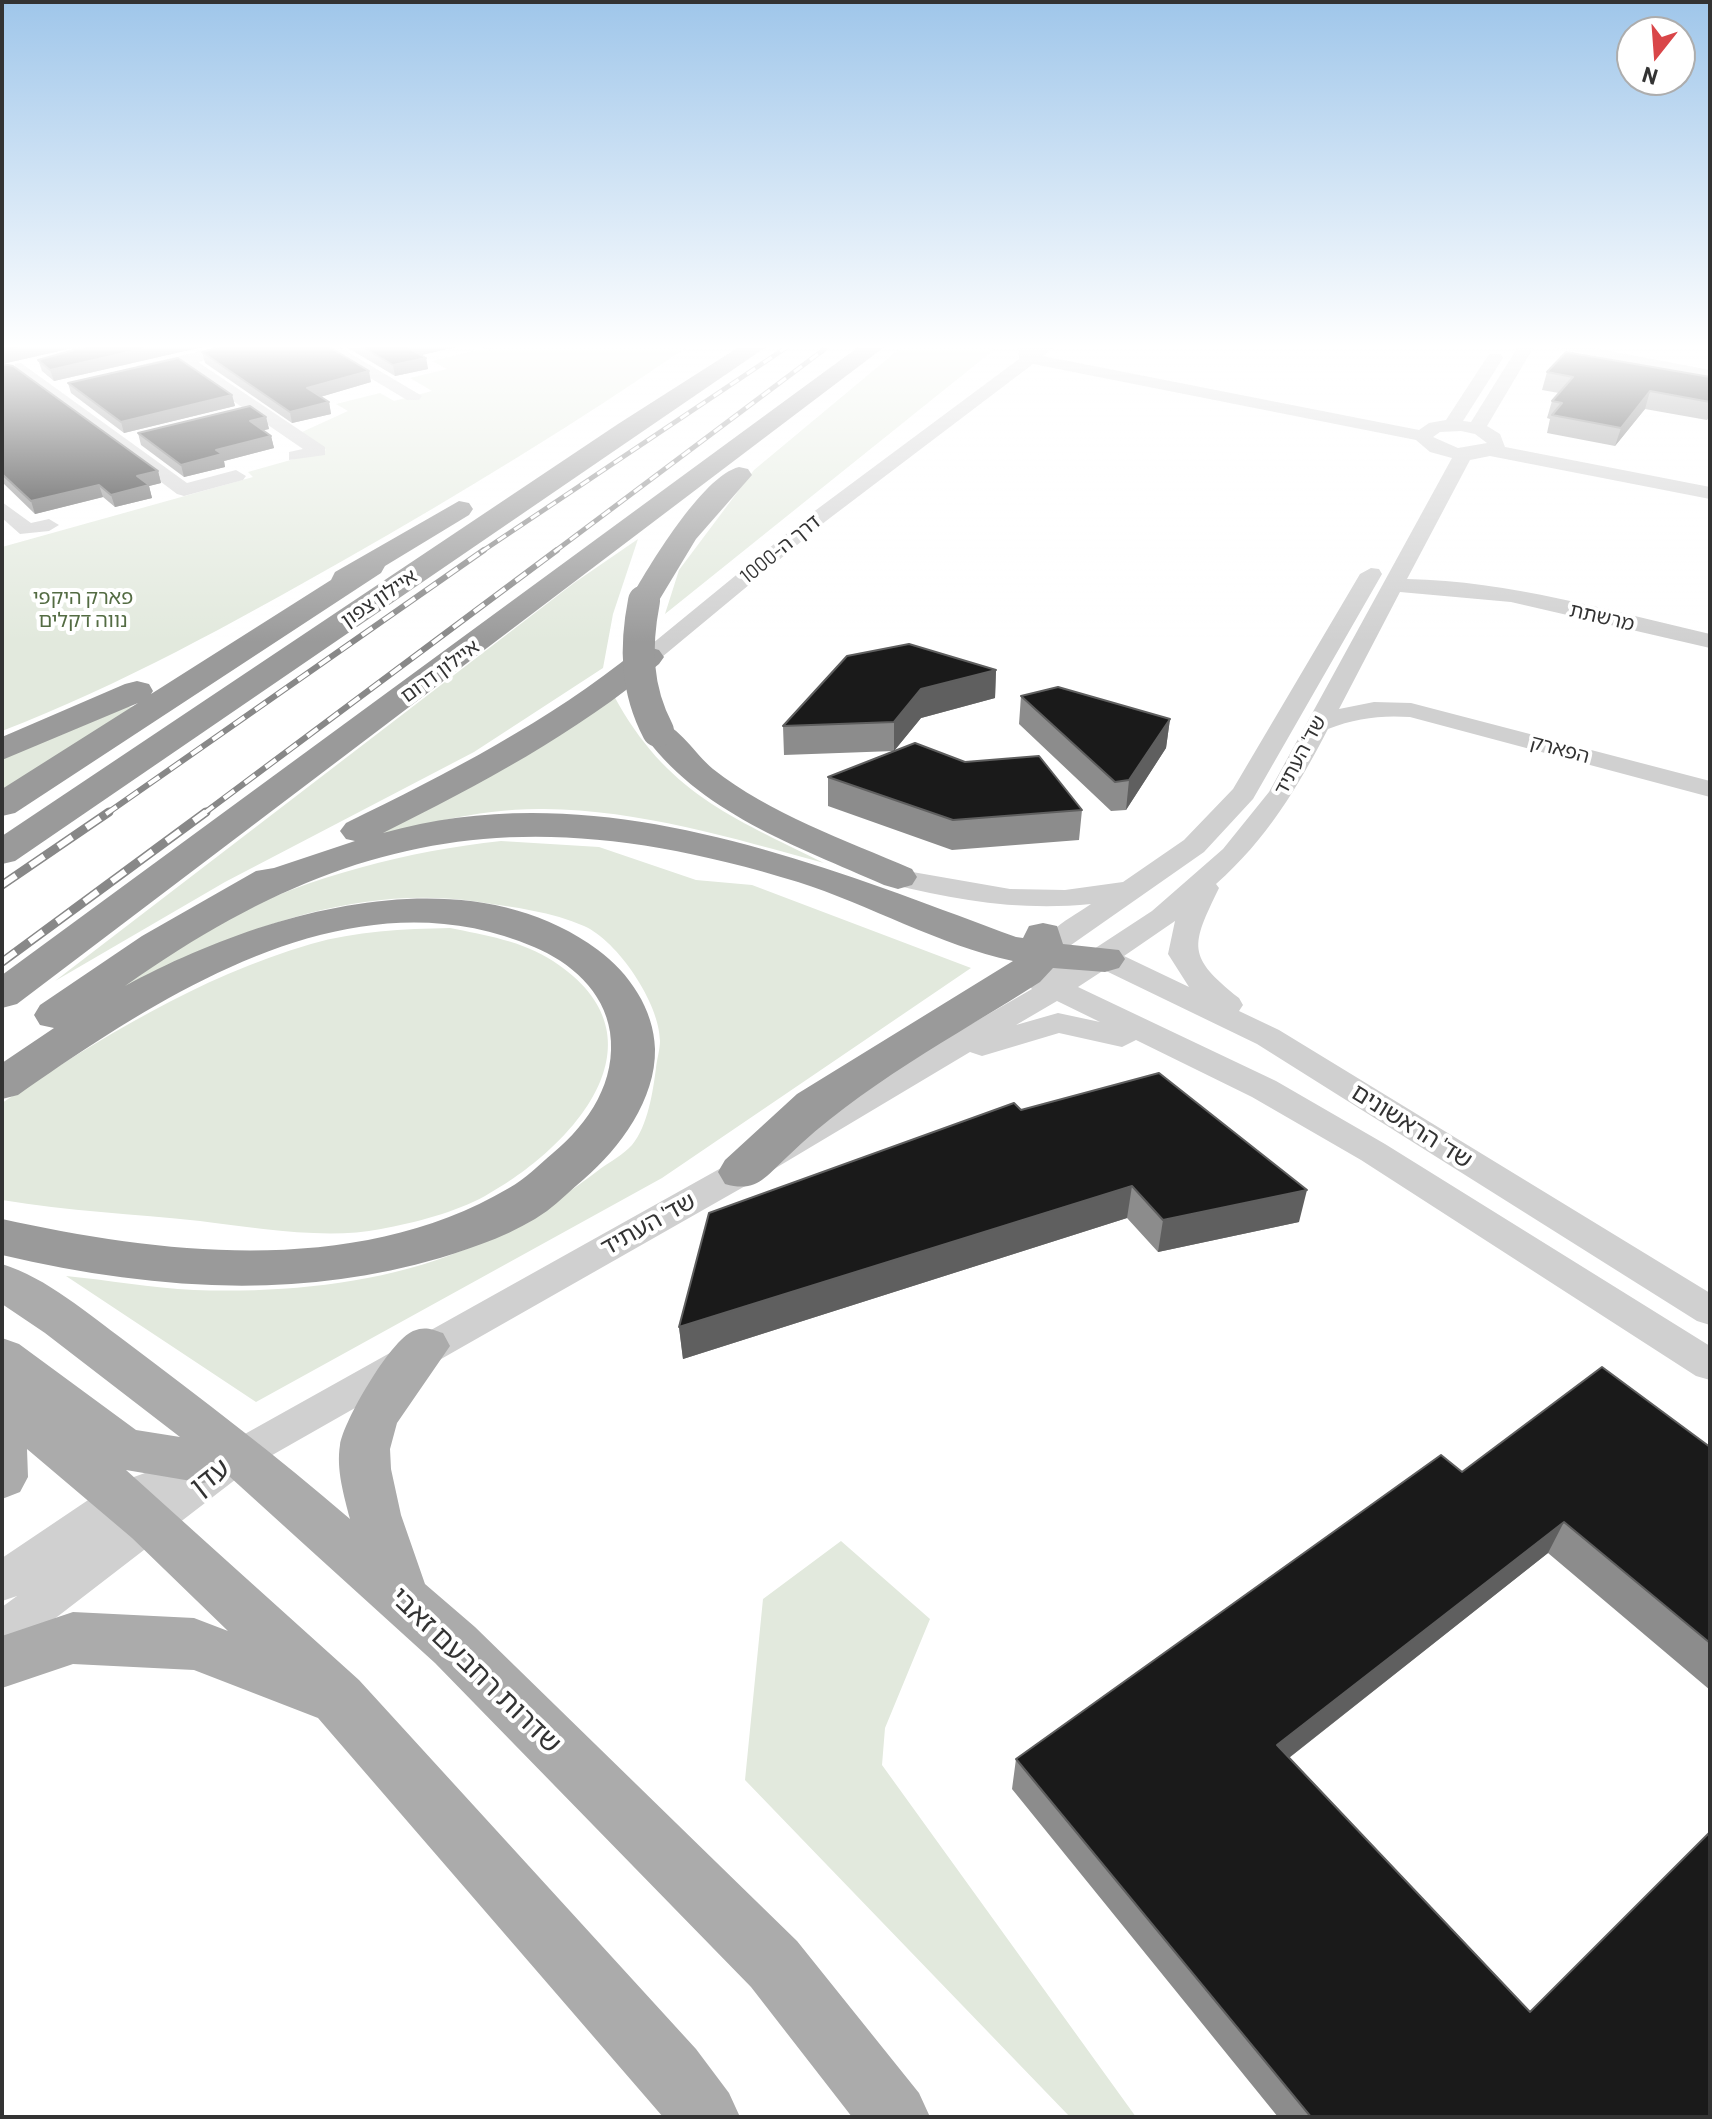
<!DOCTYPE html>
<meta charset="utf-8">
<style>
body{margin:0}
#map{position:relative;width:1712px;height:2119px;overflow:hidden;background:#fff;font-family:Barlow,sans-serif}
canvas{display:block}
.frame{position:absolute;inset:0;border:4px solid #333;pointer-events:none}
.north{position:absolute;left:1616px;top:16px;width:80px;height:80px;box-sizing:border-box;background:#fff;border:2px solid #adadad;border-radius:50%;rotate:197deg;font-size:22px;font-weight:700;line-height:32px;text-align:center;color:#333}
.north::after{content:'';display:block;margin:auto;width:28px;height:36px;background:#d94649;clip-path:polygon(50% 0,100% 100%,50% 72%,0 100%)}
</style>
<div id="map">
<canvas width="1712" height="2119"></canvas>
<div class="frame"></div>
<div class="north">N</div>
</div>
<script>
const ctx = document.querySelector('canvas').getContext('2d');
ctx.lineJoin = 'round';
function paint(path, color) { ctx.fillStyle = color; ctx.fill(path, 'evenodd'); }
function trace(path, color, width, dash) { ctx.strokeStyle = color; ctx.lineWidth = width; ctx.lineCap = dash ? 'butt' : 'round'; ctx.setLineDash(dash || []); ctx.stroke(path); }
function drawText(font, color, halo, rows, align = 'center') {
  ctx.font = font + ' Barlow,"Noto Sans Hebrew",sans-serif'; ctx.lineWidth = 8; ctx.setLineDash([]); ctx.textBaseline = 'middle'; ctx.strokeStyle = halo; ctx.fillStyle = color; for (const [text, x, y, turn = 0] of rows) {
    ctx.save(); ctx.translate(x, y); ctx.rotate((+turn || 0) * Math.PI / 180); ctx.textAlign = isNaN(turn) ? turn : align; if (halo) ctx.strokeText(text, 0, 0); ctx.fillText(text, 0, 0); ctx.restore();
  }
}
paint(new Path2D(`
 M 497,345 L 690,345 C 578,422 462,493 344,560 C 233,623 121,685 2,731 L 2,547 L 253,477 L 248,472 L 326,450 L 302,432 L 348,411 L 336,404 L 380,393 L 394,401 L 432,391 L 410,378 L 447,369 L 432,361 Z
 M 904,345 L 1000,345 L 665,614 L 679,570 L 754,470 Z
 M 638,539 L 613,614 L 603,668 L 474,752 L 225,882 L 55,981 L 574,583 Z
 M 614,696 C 666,792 731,817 824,863 C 732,838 640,810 544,809 C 479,808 415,826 353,844 Z
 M 123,706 L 136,707 L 2,793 L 2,756 Z
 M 501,841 L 599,847 L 696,880 L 752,885 L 971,968 L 662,1178 L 256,1402 L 66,1276 C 108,1280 151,1288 194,1290 C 277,1293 370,1285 448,1256 C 504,1236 553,1205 600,1169 C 610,1162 624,1154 632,1145 C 648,1126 653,1091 656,1068 C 657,1059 660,1049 660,1041 C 660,1004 618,941 584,926 C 553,912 513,907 479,902 C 381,887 286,914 197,953 C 169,966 142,990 111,990 C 149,966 186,939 226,919 C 309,876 409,851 501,841 Z
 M 450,928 C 484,935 523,941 553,961 C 673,1039 572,1148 485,1196 C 456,1212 414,1223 381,1229 C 327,1240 255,1228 200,1221 C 134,1214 68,1211 2,1200 L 2,1103 C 99,1039 198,977 311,944 C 356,931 403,929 450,928 Z
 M 841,1541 L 930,1619 L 885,1728 L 882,1765 L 1136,2117 L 1070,2117 L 745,1780 L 763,1599 Z`), '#e2e9dd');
paint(new Path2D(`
 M 227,345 L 258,345 L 198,362 L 325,447 L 325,455 L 289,460 L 289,452 L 303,449 L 182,366 L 142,375 L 134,370 L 136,366 Z
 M 315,345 L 336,345 L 422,396 L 419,400 L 407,400 Z
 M 480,345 L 497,345 L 497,346 L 489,351 Z
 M 1037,345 L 1056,345 L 1043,356 L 1419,430 L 1429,423 L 1446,420 L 1489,354 L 1501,354 L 1503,358 L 1463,421 L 1471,422 L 1519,345 L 1535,345 L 1487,426 L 1500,434 L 1505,447 L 1710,487 L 1710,499 L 1490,456 L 1470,460 L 1407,579 C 1510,581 1610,611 1710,634 L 1710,648 L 1511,602 L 1400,592 L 1339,709 L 1374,702 L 1411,703 L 1710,781 L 1710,797 L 1410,717 C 1381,715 1356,718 1328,729 C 1298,787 1266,840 1216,884 L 1219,888 C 1191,946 1186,956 1239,998 L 1243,1005 L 1239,1011 L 1279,1030 L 1710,1293 L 1710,1325 L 1697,1321 L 1257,1044 L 1104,970 L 1078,987 L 1276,1081 L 1385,1144 L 1710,1346 L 1710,1380 L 1696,1376 L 1361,1160 L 1252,1097 L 1136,1040 L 1122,1047 L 1059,1033 L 982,1056 L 970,1052 L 754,1181 L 253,1466 L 18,1647 L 2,1653 L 2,1607 L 17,1596 L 2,1601 L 2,1558 L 109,1486 L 203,1452 L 209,1454 L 730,1163 L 1032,989 L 1025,981 L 1029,974 L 1039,972 C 1037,931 1061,925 1091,904 C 1023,911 958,901 891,884 L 887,878 L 891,872 L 901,870 L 1010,889 L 1065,890 L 1123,882 L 1184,840 L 1233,789 L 1360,574 L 1371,568 L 1379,569 L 1382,574 L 1253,799 L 1204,852 L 1071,945 L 1068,966 L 1152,911 L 1223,849 L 1269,792 L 1452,458 L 1430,452 L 1416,440 L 1033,364 L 826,521 L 656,662 L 640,662 L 636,657 L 812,513 L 1019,359 L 1018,346 L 1030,346 L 1032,349 ZM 1461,431 L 1475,434 L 1487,443 L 1458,448 L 1433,437 L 1440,432 ZM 1175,921 L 1168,954 L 1189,987 L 1124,956 ZM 1057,1001 L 1100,1022 L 1058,1013 L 1016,1025 Z
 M 1543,345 L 1579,345 L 1710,370 L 1710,380 Z
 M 21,363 L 187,483 L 236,470 L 246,476 L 243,480 L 184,496 L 177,494 L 15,372 L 15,364 Z
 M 2,502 L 31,523 L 49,519 L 59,525 L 49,531 L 20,534 L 2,518 Z`), '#d0d0d0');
paint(new Path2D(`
 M 2,1264 C 47,1278 88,1314 125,1341 C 202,1399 277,1456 350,1519 C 344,1496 336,1469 340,1445 C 344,1420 390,1341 413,1331 C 425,1326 431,1329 443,1333 L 450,1346 L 397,1423 L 390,1449 L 391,1469 L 401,1515 L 425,1584 L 475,1627 L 797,1941 L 919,2093 L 930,2117 L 852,2117 L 751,1987 L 435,1663 L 230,1477 L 203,1483 L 126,1470 L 359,1680 L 696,2049 L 729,2093 L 740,2117 L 663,2117 L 318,1718 L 194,1670 L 73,1664 L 2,1688 L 2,1636 L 73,1612 L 194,1618 L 228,1631 L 132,1538 L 27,1449 L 28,1477 L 20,1492 L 2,1499 L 2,1338 L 19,1344 L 136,1430 L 180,1437 L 45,1333 L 2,1304 Z`), '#ababab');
paint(new Path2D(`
 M 742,345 L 769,345 L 15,861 L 2,864 L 2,836 L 618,424 Z
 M 861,345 L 887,345 L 17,1004 L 2,1008 L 2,975 Z
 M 739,467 L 748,469 L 752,475 L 696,539 L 655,607 L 633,607 L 629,601 C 648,568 702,476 739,467 Z
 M 459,501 L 469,503 L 473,509 L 469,515 L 385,566 L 381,573 L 15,813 L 2,816 L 2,789 L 138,703 L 2,760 L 2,737 L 125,684 L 137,681 L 149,684 L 153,691 L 151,694 L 331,580 L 335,572 Z
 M 648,647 L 659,650 L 664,657 L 659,664 C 575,734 481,784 383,833 C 598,772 816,863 1016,937 L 1023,938 L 1029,926 L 1043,923 L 1057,926 L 1063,944 L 1119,950 L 1125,959 L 1119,968 L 1105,972 L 1053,968 L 1040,982 C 954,1037 860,1086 787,1157 C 765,1177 757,1193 725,1184 L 718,1172 L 725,1160 L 797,1094 L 1013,961 C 939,945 870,905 798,882 C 533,800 351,826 125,986 C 257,914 464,850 598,950 C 629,973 654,1009 655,1049 C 656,1099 620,1148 584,1179 C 572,1189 560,1201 547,1211 C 516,1233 476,1247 440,1258 C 294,1301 148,1289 2,1255 L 2,1219 C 165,1255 358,1277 509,1188 C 525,1179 539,1165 553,1153 C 589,1123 617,1081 610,1032 C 604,991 570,962 534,947 C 352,869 163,994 18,1095 L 2,1099 L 2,1063 L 54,1028 L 40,1025 L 34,1015 L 40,1005 L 142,936 L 256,871 L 274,868 L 355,841 L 346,839 L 340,831 L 346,823 C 448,773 548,722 637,650 Z
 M 658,721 C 679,726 695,754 713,769 C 770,814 845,840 912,869 L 917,877 L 912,885 L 898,889 L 884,885 C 797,846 698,813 641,731 L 646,724 Z`), '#9a9a9a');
const railFar2 = new Path2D(`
 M 481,552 L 790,345
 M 554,552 L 830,345`);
const railFar1 = new Path2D(`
 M 106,814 L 484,550
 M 203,814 L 557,550`);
const rail = new Path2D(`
 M 2,885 L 109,812
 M 2,962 L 206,812`);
trace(railFar2, '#888', 5);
trace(railFar1, '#888', 6);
trace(rail, '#888', 9);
trace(railFar2, '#fff', 3, [10]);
trace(railFar1, '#fff', 4, [13]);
trace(rail, '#fff', 6, [17]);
trace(new Path2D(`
 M 644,601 C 635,647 636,689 658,731`), '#9a9a9a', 32);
paint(new Path2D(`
 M 2,345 L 86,345 L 2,364 L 158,471 L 161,483 L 149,486 L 152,498 L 115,507 L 103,497 L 35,514 L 2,482 Z
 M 91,345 L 211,345 L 54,381 L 42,371 L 38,360 Z
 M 343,345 L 460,345 L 460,346 L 422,355 L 426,358 L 428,369 L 395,376 Z
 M 202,352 L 371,382 L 320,397 L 329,402 L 331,414 L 292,423 L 205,363 Z
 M 1547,372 L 1710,377 L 1710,416 L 1707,420 L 1645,409 L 1615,446 L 1547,433 L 1550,419 L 1547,418 L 1552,401 L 1559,393 L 1542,390 Z
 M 68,383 L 232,395 L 235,406 L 124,433 L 71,393 Z
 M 266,417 L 269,429 L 263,430 L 271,436 L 274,448 L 224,461 L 225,467 L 184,477 L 141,445 L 138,433 Z
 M 996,670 L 995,698 L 921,718 L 894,751 L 784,755 L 783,726 Z
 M 1021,696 L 1170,719 L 1166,748 L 1126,810 L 1111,811 L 1019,724 Z
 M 828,777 L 1082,810 L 1079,840 L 952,850 L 828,806 Z
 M 1021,1110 L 1299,1222 L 1158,1252 L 1127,1218 L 683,1359 L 679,1327 Z
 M 1710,1447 L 1710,1690 L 1548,1553 L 1289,1758 L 1530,2012 L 1710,2117 L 1278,2117 L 1012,1789 L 1016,1759 L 1462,1472 Z`), '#8c8c8c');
paint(new Path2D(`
 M 33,345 L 86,345 L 2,364 L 2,365 L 2,352 Z
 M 159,345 L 211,345 L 54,381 L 50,370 Z
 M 415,345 L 460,345 L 460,346 L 409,358 L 407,347 Z
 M 426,358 L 428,369 L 395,376 L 393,365 Z
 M 369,371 L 371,382 L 310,400 L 307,388 Z
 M 1650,391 L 1645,409 L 1615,446 L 1621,428 Z
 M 232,395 L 235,406 L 124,433 L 121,422 Z
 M 329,402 L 331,414 L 292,423 L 290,412 Z
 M 266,417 L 269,429 L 253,433 L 250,421 Z
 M 271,436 L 274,448 L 224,461 L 225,467 L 184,477 L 181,465 L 216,450 Z
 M 158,471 L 161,483 L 149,486 L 152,498 L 115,507 L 111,495 L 137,476 Z
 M 99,485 L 103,497 L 35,514 L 31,501 Z
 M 996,670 L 995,698 L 921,718 L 894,751 L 894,722 L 921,689 Z
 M 1170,719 L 1166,748 L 1126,810 L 1129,780 Z
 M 1132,1186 L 1127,1218 L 683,1359 L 679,1327 Z
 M 1307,1190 L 1299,1222 L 1158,1252 L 1163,1220 Z
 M 1564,1522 L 1548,1553 L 1267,1775 L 1277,1745 Z`), '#5f5f5f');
const building = new Path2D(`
 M 2,345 L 33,345 L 2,352 Z
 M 91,345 L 159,345 L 50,370 L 38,360 Z
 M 226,345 L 326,345 L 369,371 L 307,388 L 329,402 L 290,412 L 202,352 Z
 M 359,345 L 415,345 L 407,347 L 426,358 L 393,365 Z
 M 1566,352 L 1710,377 L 1710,402 L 1650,391 L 1621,428 L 1552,415 L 1562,403 L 1552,401 L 1573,377 L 1547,372 Z
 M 178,358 L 232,395 L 121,422 L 68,383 Z
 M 2,364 L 13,366 L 158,471 L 137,476 L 149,485 L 111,495 L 99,485 L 31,501 L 2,474 Z
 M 250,406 L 266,417 L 250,421 L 271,436 L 216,450 L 222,454 L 181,465 L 138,433 Z
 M 909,644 L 996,670 L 921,689 L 894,722 L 783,726 L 847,656 Z
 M 1058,687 L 1170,719 L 1129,780 L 1115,782 L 1021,696 Z
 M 915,743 L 965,762 L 1039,756 L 1082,810 L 953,820 L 828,777 Z
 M 1159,1073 L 1307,1190 L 1163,1220 L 1132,1186 L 679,1327 L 709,1213 L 1014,1103 L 1021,1110 Z
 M 1602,1367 L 1710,1447 L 1710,1643 L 1564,1522 L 1277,1745 L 1530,2012 L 1710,1832 L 1710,2117 L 1311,2117 L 1016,1759 L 1441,1455 L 1462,1472 Z`);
paint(building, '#1a1a1a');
trace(building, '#5f5f5f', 2);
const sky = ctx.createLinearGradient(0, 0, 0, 642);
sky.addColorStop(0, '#9fc6ea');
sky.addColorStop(0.54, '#fff');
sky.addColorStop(1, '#ffffff00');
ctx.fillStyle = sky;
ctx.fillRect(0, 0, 1712, 642);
drawText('20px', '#333', '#fff', [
 ["דרך ה-1000",780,549,-39],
 ["איילון צפון",379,598,-34],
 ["מרשתת",1602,617,13],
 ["איילון דרום",440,671,-36],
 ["הפארק",1560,749,15],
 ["שד' העתיד",1300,755,-62]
]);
drawText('20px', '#546c43', '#fff', [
 ["פארק היקפי",83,597],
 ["נווה דקלים",83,620]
]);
drawText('24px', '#333', '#fff', [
 ["שד' הראשונים",1412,1126,32],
 ["שד' העתיד",648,1224,-29]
]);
drawText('28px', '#333', '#fff', [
 ["עדן",210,1477,-38],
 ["שדרות רחבעם זאבי",476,1670,44]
]);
</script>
